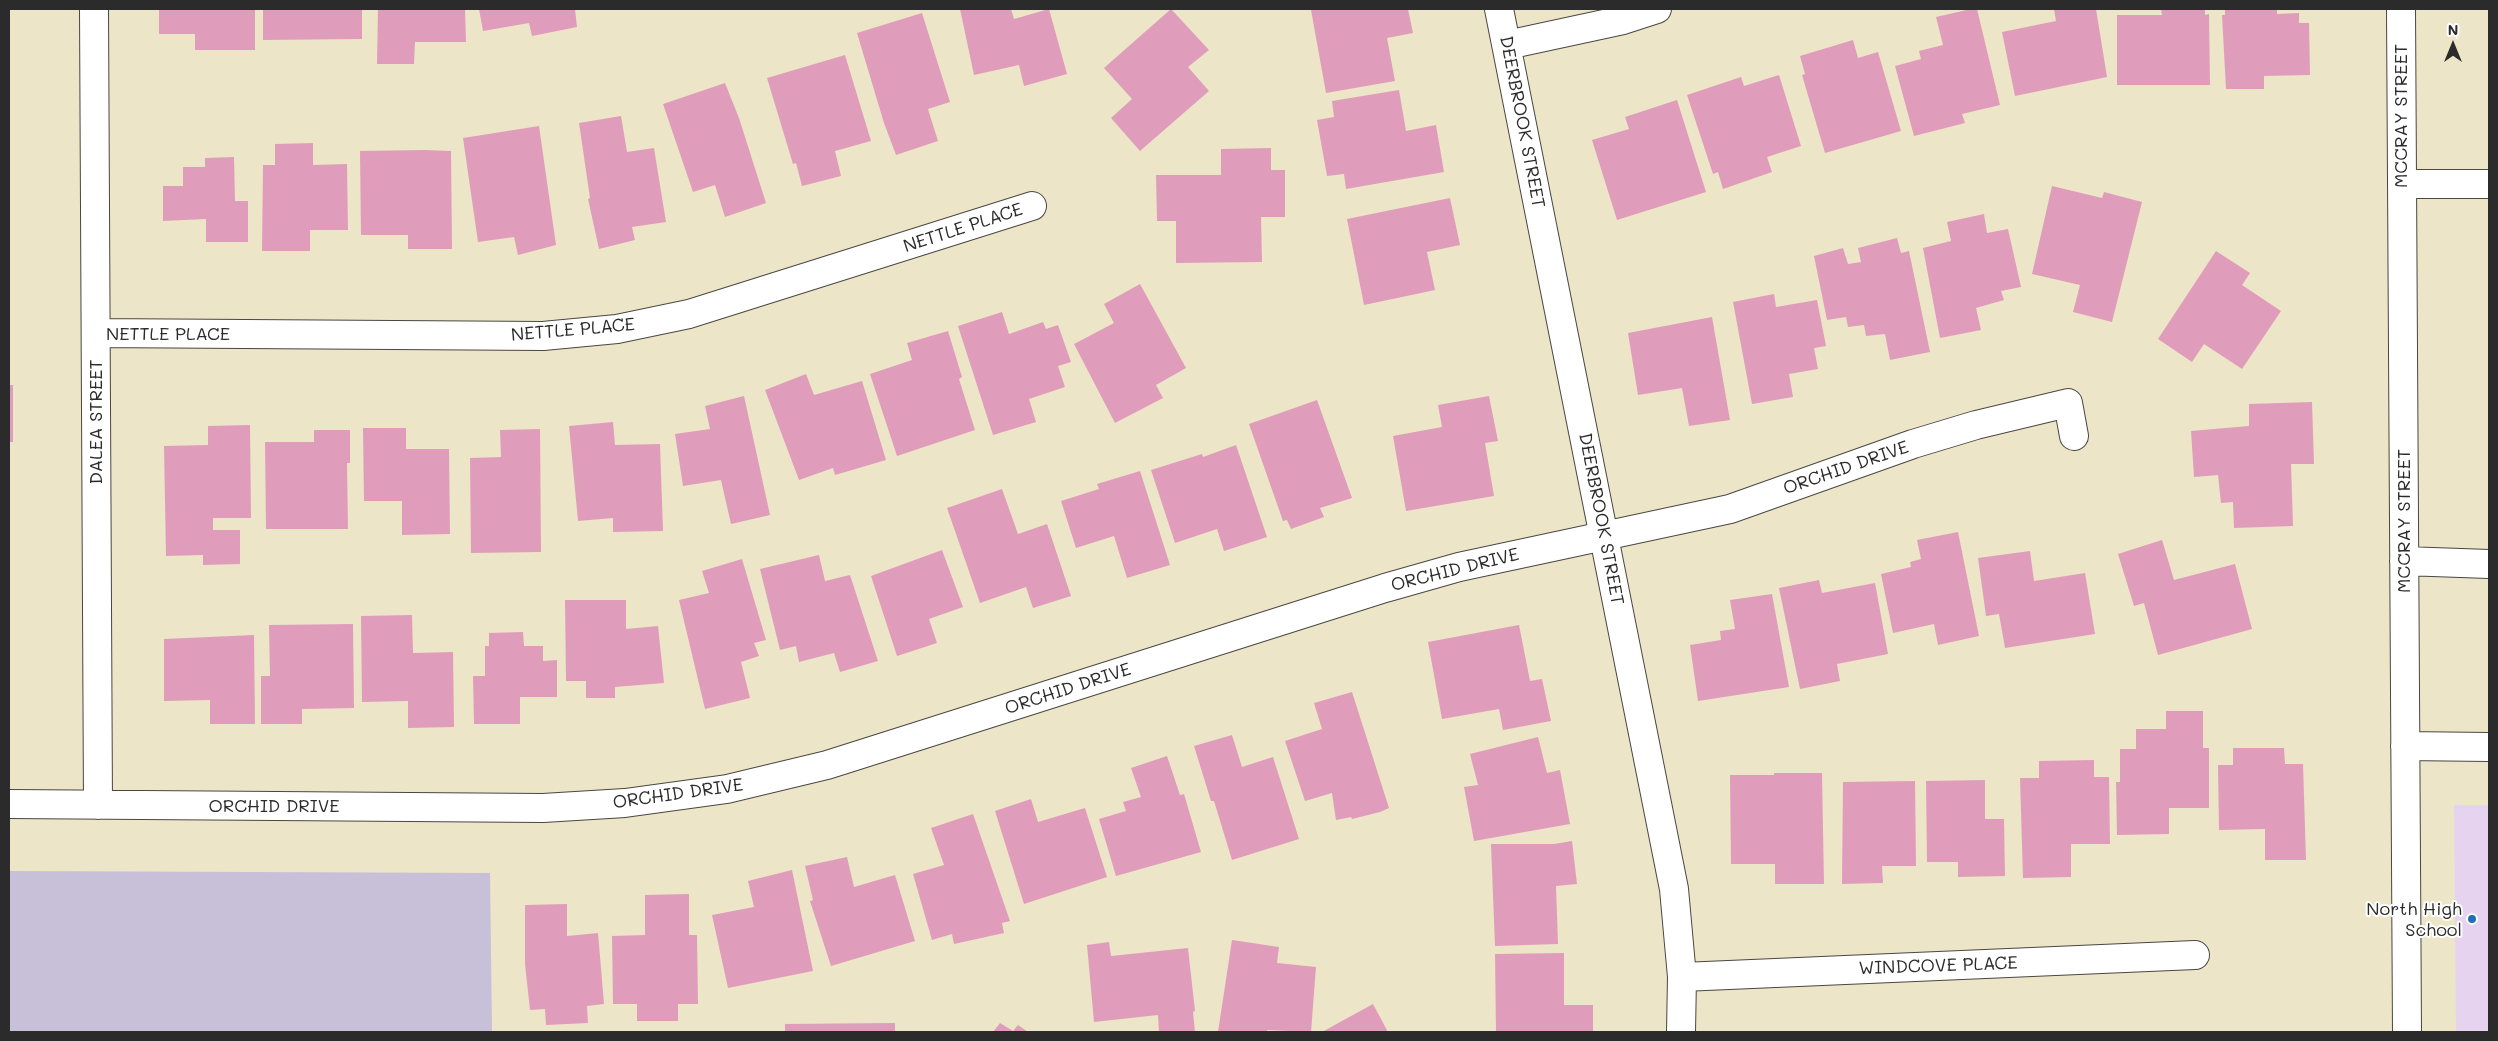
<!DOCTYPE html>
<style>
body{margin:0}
#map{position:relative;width:2498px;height:1041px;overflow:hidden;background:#ece5c7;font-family:Mali,sans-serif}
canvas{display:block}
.frame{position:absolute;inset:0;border:10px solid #2b2b2b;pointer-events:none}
.north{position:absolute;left:2428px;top:20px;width:50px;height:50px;-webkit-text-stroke:4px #fff;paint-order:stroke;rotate:0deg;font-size:14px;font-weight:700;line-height:20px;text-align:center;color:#2b2b2b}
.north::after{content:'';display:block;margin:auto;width:18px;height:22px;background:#2b2b2b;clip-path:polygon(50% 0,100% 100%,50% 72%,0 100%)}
</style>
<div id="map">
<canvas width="2498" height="1041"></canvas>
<div class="frame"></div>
<div class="north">N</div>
</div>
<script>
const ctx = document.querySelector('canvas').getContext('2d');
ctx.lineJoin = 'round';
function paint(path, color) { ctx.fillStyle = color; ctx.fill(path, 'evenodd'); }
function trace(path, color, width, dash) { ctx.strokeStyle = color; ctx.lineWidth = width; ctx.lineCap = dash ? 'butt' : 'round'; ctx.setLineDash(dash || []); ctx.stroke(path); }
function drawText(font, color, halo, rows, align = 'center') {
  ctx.font = font + ' Mali,sans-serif'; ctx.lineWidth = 4; ctx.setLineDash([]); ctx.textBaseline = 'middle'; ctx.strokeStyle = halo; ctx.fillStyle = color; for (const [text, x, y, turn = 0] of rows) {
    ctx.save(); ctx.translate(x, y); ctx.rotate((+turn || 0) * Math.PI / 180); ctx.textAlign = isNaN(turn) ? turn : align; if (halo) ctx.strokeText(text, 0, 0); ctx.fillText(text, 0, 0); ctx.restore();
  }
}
paint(new Path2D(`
 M 2454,805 L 2489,805 L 2489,1032 L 2456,1032 Z`), '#e6d3f0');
paint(new Path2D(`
 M 9,871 L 490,873 L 492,1032 L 9,1032 Z`), '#c8c0d8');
paint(new Path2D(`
 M 159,9 L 255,9 L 255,50 L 195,50 L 195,34 L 159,34 Z
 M 263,9 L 362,9 L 362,39 L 263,40 Z
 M 378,9 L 465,9 L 466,42 L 415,42 L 414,64 L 377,64 Z
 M 479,9 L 575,9 L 577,27 L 532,36 L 529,23 L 483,31 Z
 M 960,9 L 1011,9 L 1014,19 L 1049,9 L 1067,74 L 1024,86 L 1019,65 L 974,75 Z
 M 1171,9 L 1209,50 L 1188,67 L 1209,91 L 1140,151 L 1111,118 L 1132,99 L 1104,68 Z
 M 1320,9 L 1408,9 L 1413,33 L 1387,38 L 1395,81 L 1326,93 L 1311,10 Z
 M 1971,9 L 1977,9 L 2000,105 L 1962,114 L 1965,123 L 1914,136 L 1895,66 L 1921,59 L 1919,51 L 1943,45 L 1936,17 Z
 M 2054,9 L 2096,9 L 2107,77 L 2015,96 L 2002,32 L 2056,21 Z
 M 2161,9 L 2205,9 L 2205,15 L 2209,14 L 2210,85 L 2117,85 L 2117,15 L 2162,15 Z
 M 2225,9 L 2277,9 L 2277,14 L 2299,13 L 2299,23 L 2309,23 L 2310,75 L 2264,76 L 2264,89 L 2226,89 L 2222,15 L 2225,15 Z
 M 922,13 L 950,102 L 928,109 L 938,141 L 896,155 L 884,123 L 857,33 Z
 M 1853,40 L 1858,58 L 1878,52 L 1901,131 L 1825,153 L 1802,75 L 1805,74 L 1800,56 Z
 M 845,55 L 871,141 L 835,151 L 841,176 L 802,186 L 796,163 L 793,164 L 767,78 Z
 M 1779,75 L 1801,146 L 1767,157 L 1772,172 L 1723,189 L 1718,172 L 1713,174 L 1687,95 L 1741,77 L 1744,86 Z
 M 725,83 L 739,118 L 766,203 L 725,217 L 715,185 L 693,192 L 663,104 Z
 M 1399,90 L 1406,131 L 1436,125 L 1444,172 L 1346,189 L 1344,174 L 1327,176 L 1317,120 L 1334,117 L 1332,101 Z
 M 1677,100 L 1706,192 L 1617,220 L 1592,140 L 1629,129 L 1625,117 Z
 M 621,116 L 627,152 L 654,148 L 666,222 L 632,227 L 635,240 L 599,249 L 588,199 L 590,198 L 579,123 Z
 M 539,126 L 556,245 L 518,255 L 514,237 L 478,242 L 463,138 Z
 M 313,143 L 313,165 L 347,164 L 348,230 L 310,230 L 310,251 L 262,251 L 263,165 L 275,165 L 275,144 Z
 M 1271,148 L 1271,170 L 1285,170 L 1285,217 L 1261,217 L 1262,262 L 1176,263 L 1176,221 L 1157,221 L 1156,175 L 1221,175 L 1221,149 Z
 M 424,150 L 451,151 L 452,249 L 408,249 L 408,235 L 361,235 L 360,151 Z
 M 234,157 L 235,201 L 248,201 L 248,242 L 206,242 L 206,219 L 163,221 L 163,186 L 183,186 L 183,167 L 205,167 L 205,158 Z
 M 2052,186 L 2102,198 L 2104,192 L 2142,202 L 2112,322 L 2073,312 L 2080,285 L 2032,274 Z
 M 1450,198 L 1460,245 L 1427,252 L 1435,290 L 1364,305 L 1347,219 Z
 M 1984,214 L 1987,233 L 2008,229 L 2021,287 L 2001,291 L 2004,300 L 1976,308 L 1981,330 L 1940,338 L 1923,248 L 1951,241 L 1947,222 Z
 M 1897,238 L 1901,253 L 1909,251 L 1930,352 L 1890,360 L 1885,334 L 1866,336 L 1864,325 L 1848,327 L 1846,317 L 1827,320 L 1814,256 L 1843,248 L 1848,264 L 1861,262 L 1858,248 Z
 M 2216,251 L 2250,273 L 2242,285 L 2281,311 L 2242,369 L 2204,344 L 2192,362 L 2158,339 Z
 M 1140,284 L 1186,368 L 1156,385 L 1163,398 L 1115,423 L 1074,344 L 1114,323 L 1104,304 Z
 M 1774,294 L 1776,307 L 1817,300 L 1826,346 L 1814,348 L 1818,369 L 1789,374 L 1793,397 L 1752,404 L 1733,302 Z
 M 1002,312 L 1009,334 L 1043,322 L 1046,329 L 1058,325 L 1071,362 L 1058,366 L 1065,387 L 1029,399 L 1036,422 L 993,435 L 958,326 Z
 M 1712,317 L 1730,420 L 1689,426 L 1682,388 L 1638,395 L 1628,333 Z
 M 948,331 L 962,377 L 959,379 L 975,430 L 897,456 L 870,374 L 912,360 L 907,343 Z
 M 806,374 L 814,395 L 862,381 L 886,460 L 835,475 L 833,468 L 799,480 L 765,390 Z
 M 9,385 L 13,385 L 13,442 L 9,442 Z
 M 744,396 L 770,515 L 731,524 L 721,480 L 683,486 L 675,434 L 710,429 L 705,406 Z
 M 1489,396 L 1498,441 L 1485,443 L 1494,496 L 1406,511 L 1393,436 L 1442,427 L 1438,405 Z
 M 1317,400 L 1352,498 L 1320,508 L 1324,517 L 1291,529 L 1287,520 L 1283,521 L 1249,424 Z
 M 2312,402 L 2314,464 L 2291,464 L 2293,526 L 2234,528 L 2233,502 L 2221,503 L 2218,475 L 2194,477 L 2191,431 L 2249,426 L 2249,404 Z
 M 613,422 L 615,445 L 660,444 L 663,531 L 613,532 L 613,518 L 578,521 L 569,426 Z
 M 250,425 L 251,518 L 213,518 L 213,530 L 240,530 L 240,564 L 203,565 L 203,555 L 166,556 L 164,446 L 208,445 L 208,426 Z
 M 363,428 L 406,428 L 406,449 L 449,449 L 450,534 L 402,535 L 402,501 L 364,501 Z
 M 540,429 L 541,552 L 471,553 L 470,458 L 501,457 L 500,430 Z
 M 314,430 L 350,430 L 350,463 L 347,463 L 348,529 L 266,529 L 265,442 L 314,442 Z
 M 1236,445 L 1267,537 L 1224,551 L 1217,529 L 1175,543 L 1151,470 L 1202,454 L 1203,457 Z
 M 1140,471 L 1170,565 L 1127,578 L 1114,536 L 1076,548 L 1061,501 L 1099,489 L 1097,484 Z
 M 1002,489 L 1018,534 L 1047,524 L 1071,596 L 1033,608 L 1026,587 L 980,603 L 947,508 Z
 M 1958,532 L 1979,636 L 1938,645 L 1934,624 L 1893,633 L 1881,574 L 1911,567 L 1910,562 L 1921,559 L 1917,540 Z
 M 2162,540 L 2174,580 L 2235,564 L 2252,629 L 2158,655 L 2144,603 L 2134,606 L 2118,554 Z
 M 942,550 L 963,607 L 929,619 L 937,643 L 897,656 L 871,576 Z
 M 2030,551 L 2034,581 L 2085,573 L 2095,634 L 2005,648 L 1999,614 L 1986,616 L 1978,558 Z
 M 819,555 L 825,581 L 850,575 L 878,661 L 840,672 L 834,653 L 799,662 L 796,646 L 780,650 L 760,569 Z
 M 742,559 L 766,640 L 754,643 L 759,656 L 741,662 L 750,698 L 705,709 L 679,600 L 709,593 L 702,571 Z
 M 1819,580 L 1822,593 L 1875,583 L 1888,654 L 1837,664 L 1840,681 L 1800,689 L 1779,588 Z
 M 1772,594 L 1789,687 L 1698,701 L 1690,645 L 1721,640 L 1720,631 L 1735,629 L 1730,600 Z
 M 565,600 L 626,600 L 626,629 L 658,626 L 664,683 L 615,687 L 615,698 L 586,698 L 586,681 L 566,681 Z
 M 412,615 L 413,653 L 453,652 L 454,727 L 408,728 L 408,701 L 362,702 L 361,616 Z
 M 353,624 L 354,708 L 302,709 L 302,724 L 261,724 L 261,676 L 270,676 L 269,625 Z
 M 1519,625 L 1530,681 L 1542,679 L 1551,721 L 1503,730 L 1499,709 L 1442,719 L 1428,642 Z
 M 523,632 L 524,646 L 543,646 L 543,661 L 557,660 L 557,697 L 520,697 L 520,724 L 474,724 L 473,676 L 485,676 L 485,646 L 489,646 L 489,633 Z
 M 254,635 L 255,724 L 210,724 L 210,700 L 164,701 L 164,639 Z
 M 1352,692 L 1389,808 L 1380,812 L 1352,819 L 1351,817 L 1336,820 L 1332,793 L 1305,801 L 1285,741 L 1322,729 L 1314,703 Z
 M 2166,711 L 2203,711 L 2203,748 L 2209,748 L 2209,808 L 2169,808 L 2169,834 L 2117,835 L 2116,782 L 2120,782 L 2120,749 L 2136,749 L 2136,729 L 2166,729 Z
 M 1232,735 L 1242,767 L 1273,757 L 1299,839 L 1232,860 L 1214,801 L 1211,801 L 1194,746 Z
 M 1538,737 L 1547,773 L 1560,770 L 1570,824 L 1474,841 L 1464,787 L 1478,785 L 1470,754 Z
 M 2233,748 L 2284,748 L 2285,764 L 2303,764 L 2306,860 L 2265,860 L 2265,829 L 2219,830 L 2218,765 L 2233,765 Z
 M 1167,756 L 1180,795 L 1184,794 L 1201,852 L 1116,876 L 1099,819 L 1126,811 L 1123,802 L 1141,797 L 1131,768 Z
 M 2094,760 L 2094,777 L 2109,777 L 2110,844 L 2071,844 L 2071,877 L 2023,878 L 2020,778 L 2039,778 L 2039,761 Z
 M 1774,773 L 1822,773 L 1824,884 L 1775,884 L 1775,864 L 1731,864 L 1730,775 L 1774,775 Z
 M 1985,780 L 1985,819 L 2004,819 L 2005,876 L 1958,877 L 1958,862 L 1927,862 L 1926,781 Z
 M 1915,781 L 1916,866 L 1882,866 L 1883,883 L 1842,884 L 1843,782 Z
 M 1031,799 L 1038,822 L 1085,808 L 1107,877 L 1024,904 L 995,811 Z
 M 973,814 L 1010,921 L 1002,923 L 1004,933 L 954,944 L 952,934 L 932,940 L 913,874 L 944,865 L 931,828 Z
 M 1572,841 L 1577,884 L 1556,886 L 1558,944 L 1495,946 L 1491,844 L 1554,844 Z
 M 847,857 L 854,887 L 895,875 L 915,941 L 831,966 L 810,901 L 813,900 L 805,866 Z
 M 792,870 L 813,971 L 728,988 L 712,915 L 754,907 L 748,881 Z
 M 689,894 L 689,935 L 697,935 L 698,1004 L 678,1004 L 678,1021 L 637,1021 L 637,1004 L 613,1004 L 612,936 L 645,935 L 645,895 Z
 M 567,904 L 567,936 L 598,933 L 604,1004 L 587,1006 L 588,1023 L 546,1025 L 545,1009 L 530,1010 L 525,964 L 525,905 Z
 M 1232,940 L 1279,947 L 1277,963 L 1316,967 L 1311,1032 L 1267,1030 L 1267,1032 L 1218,1032 Z
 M 1109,942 L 1111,956 L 1188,948 L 1195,1011 L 1193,1012 L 1195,1032 L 1159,1032 L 1158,1015 L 1094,1022 L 1087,945 Z
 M 1564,953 L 1564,1005 L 1593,1005 L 1593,1032 L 1496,1032 L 1495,954 Z
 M 1373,1004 L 1388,1032 L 1322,1032 Z
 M 895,1023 L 895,1032 L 785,1032 L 785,1024 Z
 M 1000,1023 L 1013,1031 L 1018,1025 L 1028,1032 L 993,1032 Z`), '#e09dbb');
const minor = new Path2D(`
 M 94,9 L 98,805
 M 1499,9 L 1674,889 L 1682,977 L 1681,1032
 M 2401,9 L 2407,1032
 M 1507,45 L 1623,20 L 1657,9
 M 2402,184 L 2489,184
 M 96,333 L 543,336 L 617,329 L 689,314 L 1032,206
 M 2404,561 L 2489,564
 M 2405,746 L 2489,747
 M 9,804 L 543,808 L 625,803 L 727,789 L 827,765 L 1385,588 L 1459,567 L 1730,509 L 1913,444 L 1976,425 L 2068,403 L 2074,436
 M 1682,977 L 2195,955`);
trace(minor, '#484742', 30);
trace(minor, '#fff', 28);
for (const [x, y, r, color] of [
 [2472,919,5,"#1f6fb2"]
]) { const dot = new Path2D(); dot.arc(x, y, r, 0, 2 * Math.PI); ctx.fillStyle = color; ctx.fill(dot); trace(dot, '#fff', 2); }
drawText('18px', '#2b2b2b', '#fff', [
 ["MCCRAY STREET",2401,116,-90],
 ["DEERBROOK STREET",1522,122,79],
 ["NETTLE PLACE",963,228,-18],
 ["NETTLE PLACE",573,330,-5],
 ["NETTLE PLACE",168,334],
 ["DALEA STREET",96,422,-90],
 ["ORCHID DRIVE",1846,468,-19],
 ["DEERBROOK STREET",1601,519,79],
 ["MCCRAY STREET",2404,521,-90],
 ["ORCHID DRIVE",1455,570,-14],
 ["ORCHID DRIVE",1068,689,-18],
 ["ORCHID DRIVE",678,794,-8],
 ["ORCHID DRIVE",274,806],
 ["WINDCOVE PLACE",1938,966,-2]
]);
drawText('18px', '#2b2b2b', '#fff', [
 ["North High",2462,909],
 ["School",2462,930]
], 'right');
</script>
